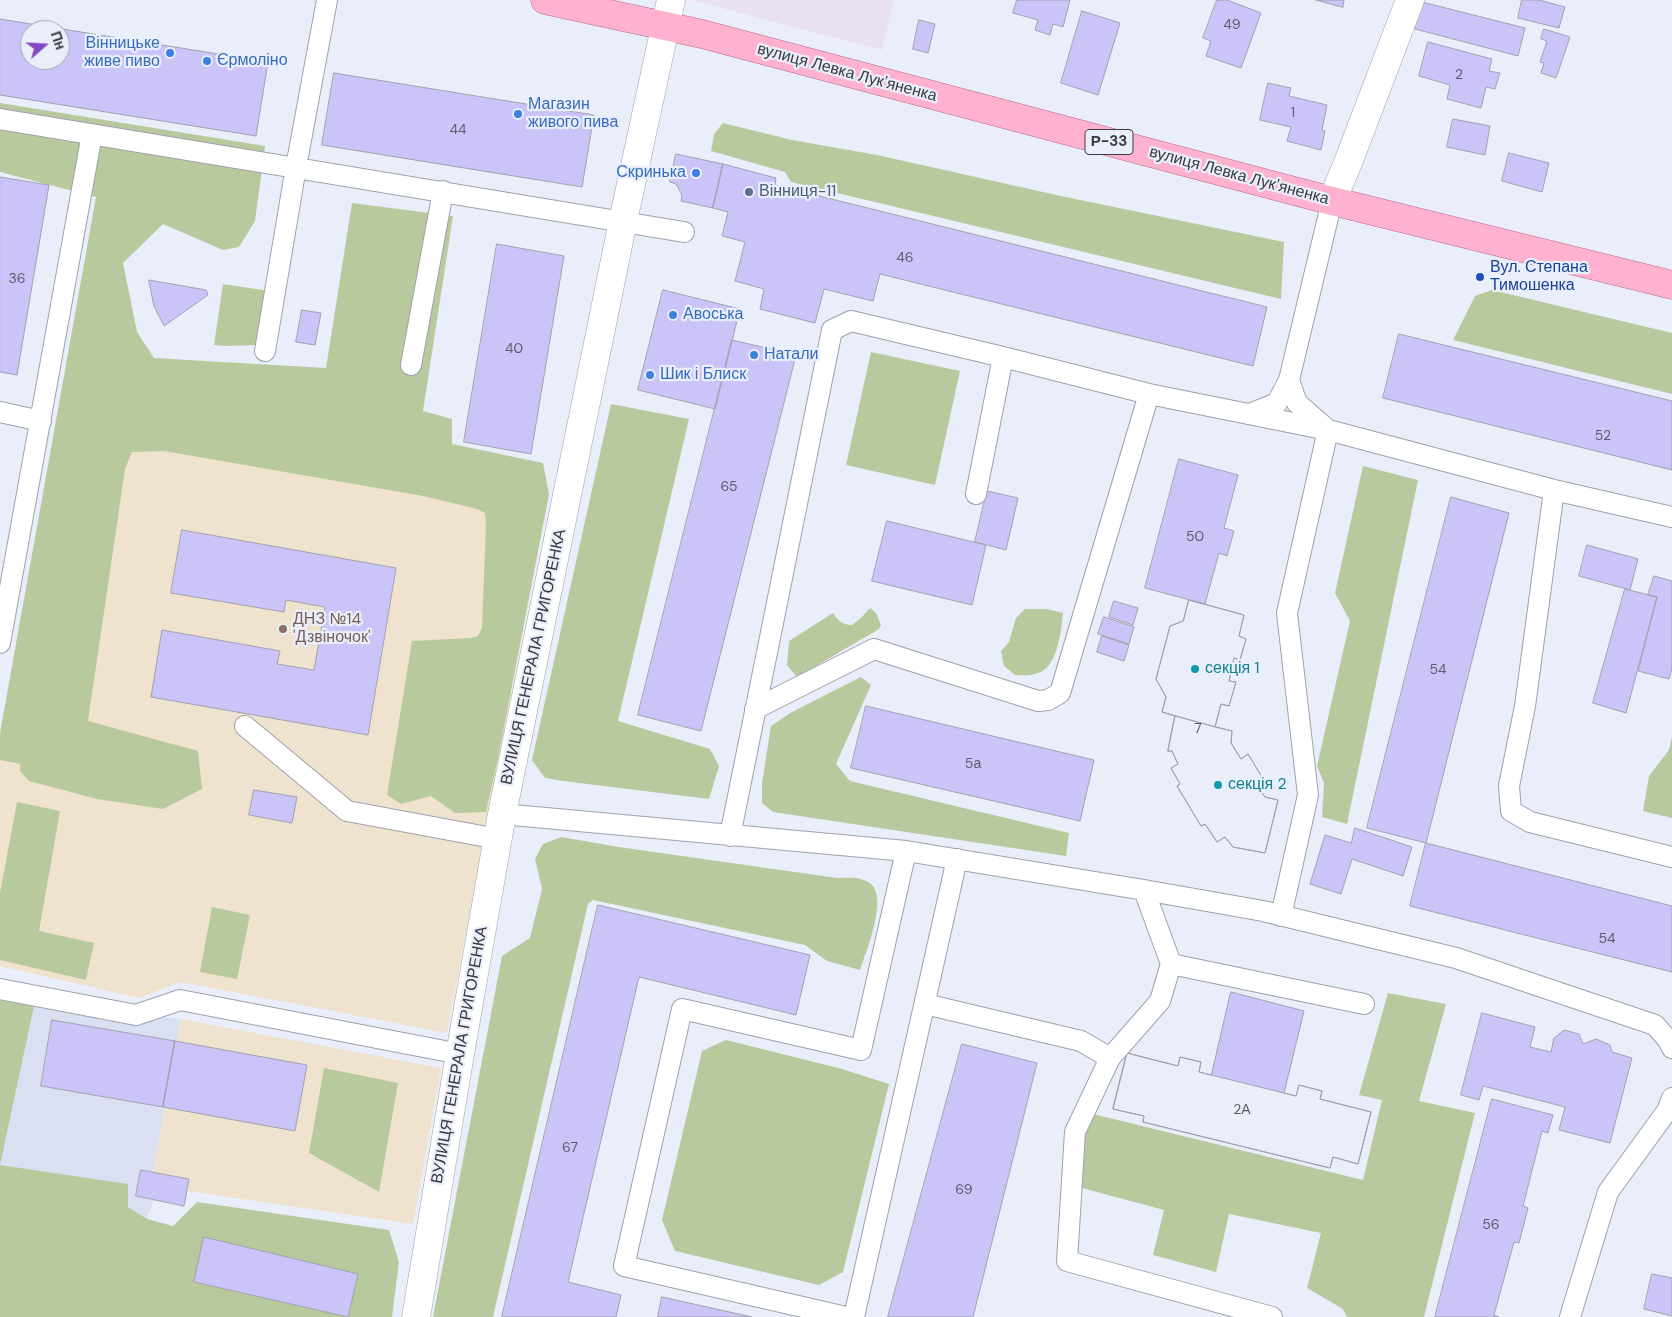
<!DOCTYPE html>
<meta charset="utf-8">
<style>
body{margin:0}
#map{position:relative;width:1672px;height:1317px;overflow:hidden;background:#eaeefa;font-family:"DM Sans",sans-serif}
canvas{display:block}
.north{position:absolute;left:20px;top:20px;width:50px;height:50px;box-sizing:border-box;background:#eaeefa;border:1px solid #a3a6af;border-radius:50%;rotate:71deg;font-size:14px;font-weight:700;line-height:20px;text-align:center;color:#383a3e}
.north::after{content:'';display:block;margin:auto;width:18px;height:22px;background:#834ac1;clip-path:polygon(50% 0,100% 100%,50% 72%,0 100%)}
</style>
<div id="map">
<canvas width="1672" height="1317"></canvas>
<div class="north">Пн</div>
</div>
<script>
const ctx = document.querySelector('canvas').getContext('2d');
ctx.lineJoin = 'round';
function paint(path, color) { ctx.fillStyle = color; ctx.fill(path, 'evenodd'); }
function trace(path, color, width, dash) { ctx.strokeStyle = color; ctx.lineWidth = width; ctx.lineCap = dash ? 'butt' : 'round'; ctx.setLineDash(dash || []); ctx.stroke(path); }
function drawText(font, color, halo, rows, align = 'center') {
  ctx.font = font + ' "DM Sans",sans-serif'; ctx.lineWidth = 4.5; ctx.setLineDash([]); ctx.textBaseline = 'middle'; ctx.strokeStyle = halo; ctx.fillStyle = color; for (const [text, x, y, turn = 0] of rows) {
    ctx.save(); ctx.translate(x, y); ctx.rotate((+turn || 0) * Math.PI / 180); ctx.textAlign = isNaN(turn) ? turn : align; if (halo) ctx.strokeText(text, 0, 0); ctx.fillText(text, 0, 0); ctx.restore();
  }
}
paint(new Path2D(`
 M 691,0 L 894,0 L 882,50 Z`), '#eae0f4');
paint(new Path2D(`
 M 0,990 L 136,1015 L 181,1019 L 153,1172 L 141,1170 L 136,1196 L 154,1200 L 132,1255 L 0,1234 Z`), '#dae0f2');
paint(new Path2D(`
 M 79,403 L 549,494 L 447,1033 L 180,982 L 139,998 L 0,966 L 0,760 L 20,764 Z
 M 181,1019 L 441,1068 L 413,1224 L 187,1191 L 188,1179 L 153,1172 Z`), '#efe3cf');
paint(new Path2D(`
 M 0,103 L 265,146 L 255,221 L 239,247 L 223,250 L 163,224 L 123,263 L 137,332 L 154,358 L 326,368 L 352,203 L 453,216 L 423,411 L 452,419 L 452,444 L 543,463 L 549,494 L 498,758 L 486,812 L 455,813 L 431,796 L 401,804 L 387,795 L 412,641 L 471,638 L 478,636 L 482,628 L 486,524 L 485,513 L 477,509 L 423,496 L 164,451 L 132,452 L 125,469 L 88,721 L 198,751 L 202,789 L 163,809 L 97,799 L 29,781 L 20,771 L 20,764 L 0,760 L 0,733 L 96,197 L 0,172 Z
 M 723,123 L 792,140 L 877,155 L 1061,196 L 1284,242 L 1281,299 L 791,182 L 785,172 L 711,151 L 714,134 Z
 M 223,284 L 269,291 L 259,345 L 225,346 L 214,345 Z
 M 1492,290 L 1672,333 L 1672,394 L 1453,340 L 1475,296 Z
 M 871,352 L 960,371 L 935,485 L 846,465 Z
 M 611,404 L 689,419 L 618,721 L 710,749 L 719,766 L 709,799 L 563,781 L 545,778 L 532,760 Z
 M 1363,466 L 1418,480 L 1347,824 L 1322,817 L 1324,783 L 1317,766 L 1350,621 L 1335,593 Z
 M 870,608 L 876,613 L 881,625 L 879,629 L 797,677 L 787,665 L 789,641 L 833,613 C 838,621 843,625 852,625 L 861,618 Z
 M 1025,609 L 1047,609 L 1063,613 C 1061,631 1058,670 1035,674 C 1029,676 1021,675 1015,675 L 1004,666 L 1001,651 L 1009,642 L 1016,618 Z
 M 861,677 L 871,685 L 836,764 L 850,781 L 1069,833 L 1066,856 L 773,812 L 762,803 L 762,783 L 771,726 L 790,713 Z
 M 1672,737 L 1672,818 L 1643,811 L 1649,776 L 1669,750 Z
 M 17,802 L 60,811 L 39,931 L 94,943 L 86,980 L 0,960 L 0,893 Z
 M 561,837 L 619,847 L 837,878 C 848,878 861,876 871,884 C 888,899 866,951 860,970 L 827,961 L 805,945 L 593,900 L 588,904 L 493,1317 L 433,1317 L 502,956 L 530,938 L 542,889 L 535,859 L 543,844 Z
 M 212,907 L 250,915 L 237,979 L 200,972 Z
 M 1388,993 L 1446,1004 L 1419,1101 L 1475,1113 L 1424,1317 L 1347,1317 L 1343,1309 L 1307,1288 L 1321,1233 L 1229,1214 L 1216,1272 L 1153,1255 L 1164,1210 L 1082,1188 L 1081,1134 L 1093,1114 L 1363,1180 L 1382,1100 L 1359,1095 Z
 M 0,1000 L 34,1006 L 0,1165 L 128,1184 L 128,1207 L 147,1219 L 173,1226 L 197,1202 L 389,1230 L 399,1262 L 392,1317 L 0,1317 Z
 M 726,1040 L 842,1069 L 889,1084 L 843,1272 L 819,1285 L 675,1251 L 662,1220 L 702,1051 Z
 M 324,1068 L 398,1083 L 379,1192 L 309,1153 Z`), '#b9c99e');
const building = new Path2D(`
 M 1017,0 L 1070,0 L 1063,27 L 1053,24 L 1050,35 L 1035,30 L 1038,20 L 1013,13 Z
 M 1217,0 L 1227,0 L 1261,13 L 1241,68 L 1206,56 L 1211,41 L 1203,38 Z
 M 1316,0 L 1344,0 L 1343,7 Z
 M 1522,0 L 1539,0 L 1565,7 L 1559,28 L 1518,18 Z
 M 1422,2 L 1525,28 L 1518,56 L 1415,29 Z
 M 1082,11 L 1120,23 L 1098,95 L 1061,83 Z
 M 0,19 L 268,62 L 256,136 L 0,95 ZM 30,30 L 60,30 L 60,60 L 30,60 Z
 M 919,20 L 935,24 L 928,53 L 913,49 Z
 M 1544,29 L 1570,37 L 1556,78 L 1541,73 L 1544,63 L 1540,62 L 1547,41 L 1541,39 Z
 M 1428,42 L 1492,59 L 1489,71 L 1500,73 L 1495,89 L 1486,87 L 1481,108 L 1447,99 L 1450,85 L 1419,76 Z
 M 334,73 L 594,115 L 582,187 L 322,145 Z
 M 1268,83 L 1291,88 L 1289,96 L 1327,105 L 1322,130 L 1325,131 L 1321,150 L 1287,141 L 1291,127 L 1260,120 Z
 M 1453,119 L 1490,126 L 1485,155 L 1447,147 Z
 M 1509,153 L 1549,163 L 1542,192 L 1502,181 Z
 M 676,154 L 723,164 L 713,208 L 681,201 L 682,195 L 676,184 L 670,182 Z
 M 723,164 L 776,178 L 775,185 L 1267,307 L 1253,366 L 880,274 L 873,301 L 824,289 L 815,323 L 760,309 L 764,289 L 735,281 L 745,242 L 722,236 L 728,212 L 713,208 Z
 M 0,177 L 49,185 L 17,375 L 0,372 Z
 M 497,244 L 564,256 L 531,454 L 464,442 Z
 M 149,280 L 206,290 L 208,295 L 164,326 L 154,306 Z
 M 663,290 L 740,309 L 715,409 L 638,390 Z
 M 302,310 L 321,313 L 315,345 L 296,342 Z
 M 1399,334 L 1672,401 L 1672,470 L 1383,398 Z
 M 732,340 L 796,355 L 701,731 L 638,715 Z
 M 1179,459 L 1238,475 L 1224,528 L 1234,531 L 1227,556 L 1219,553 L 1205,604 L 1145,588 Z
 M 987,491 L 1018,498 L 1006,550 L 975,542 Z
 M 1451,497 L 1509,513 L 1426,843 L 1367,828 Z
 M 887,521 L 986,545 L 972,605 L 872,581 Z
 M 182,530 L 396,568 L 368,735 L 151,697 L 162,630 L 280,651 L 277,664 L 314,670 L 325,607 L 286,600 L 284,612 L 171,593 Z
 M 1587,545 L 1638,559 L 1630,590 L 1579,576 Z
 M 1654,576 L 1672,581 L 1672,669 L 1669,679 L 1638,671 L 1657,597 L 1648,595 Z
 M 1625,589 L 1657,597 L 1626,713 L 1593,703 Z
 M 1189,600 L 1244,615 L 1239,636 L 1246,639 L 1240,660 L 1234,658 L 1229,681 L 1236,682 L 1229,706 L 1221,704 L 1215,727 L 1162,712 L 1166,697 L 1156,679 L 1170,626 L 1183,621 Z
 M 1189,600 L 1244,615 L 1239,636 L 1246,639 L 1240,660 L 1234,658 L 1229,681 L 1236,682 L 1229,706 L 1221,704 L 1215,727 L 1232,731 L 1231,743 L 1241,759 L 1248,754 L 1262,777 L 1255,782 L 1265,797 L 1278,800 L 1265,853 L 1233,847 L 1225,837 L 1217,842 L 1205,824 L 1201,826 L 1177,786 L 1180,784 L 1171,768 L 1178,764 L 1172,751 L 1168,751 L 1175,716 L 1162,712 L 1166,697 L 1156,679 L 1170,626 L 1183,621 Z
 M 1114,601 L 1138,608 L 1133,625 L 1109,617 Z
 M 1104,617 L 1134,627 L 1129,644 L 1098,634 Z
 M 1102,636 L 1129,645 L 1124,661 L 1097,652 Z
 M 866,706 L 1094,760 L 1080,821 L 851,768 Z
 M 1175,716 L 1232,731 L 1231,743 L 1241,759 L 1248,754 L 1262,777 L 1255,782 L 1265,797 L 1278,800 L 1265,853 L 1233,847 L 1225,837 L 1217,842 L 1205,824 L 1201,826 L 1177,786 L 1180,784 L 1171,768 L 1178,764 L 1172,751 L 1168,751 Z
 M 254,790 L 297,797 L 292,823 L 249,815 Z
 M 1355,828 L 1412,847 L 1403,876 L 1352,859 L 1341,894 L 1310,884 L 1325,835 L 1351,843 Z
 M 1426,843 L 1672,906 L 1672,972 L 1410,906 Z
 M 598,905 L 810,955 L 796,1015 L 639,977 L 568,1282 L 621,1295 L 616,1317 L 502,1317 Z
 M 1231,992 L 1304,1011 L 1284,1093 L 1296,1096 L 1299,1085 L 1322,1091 L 1320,1099 L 1371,1112 L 1358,1164 L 1333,1157 L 1330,1168 L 1143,1122 L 1144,1116 L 1113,1109 L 1127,1053 L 1178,1066 L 1180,1057 L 1201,1062 L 1199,1072 L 1211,1075 Z
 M 1482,1013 L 1535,1027 L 1530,1047 L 1551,1052 L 1554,1038 L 1564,1030 L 1579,1034 L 1583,1044 L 1596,1039 L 1610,1045 L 1612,1052 L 1632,1058 L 1610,1143 L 1559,1130 L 1565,1107 L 1483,1086 L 1479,1100 L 1461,1095 Z
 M 52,1020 L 175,1041 L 163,1107 L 41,1086 Z
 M 175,1041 L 307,1065 L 295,1131 L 163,1107 Z
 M 962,1044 L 1037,1063 L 973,1317 L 888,1317 Z
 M 1127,1053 L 1178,1066 L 1180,1057 L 1201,1062 L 1199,1072 L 1296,1096 L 1299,1085 L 1322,1091 L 1320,1099 L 1371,1112 L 1358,1164 L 1333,1157 L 1330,1168 L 1143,1122 L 1144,1116 L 1113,1109 Z
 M 1492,1099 L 1553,1115 L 1548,1133 L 1542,1131 L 1523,1206 L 1528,1208 L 1519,1243 L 1514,1242 L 1494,1315 L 1499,1317 L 1435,1317 Z
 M 141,1170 L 189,1179 L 184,1206 L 136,1196 Z
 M 204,1237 L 358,1274 L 348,1317 L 194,1282 Z
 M 1652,1274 L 1672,1278 L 1672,1316 L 1644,1309 Z
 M 662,1297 L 752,1317 L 658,1317 Z`);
paint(building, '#cac4f8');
trace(building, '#a2a1ad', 1);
const lane = new Path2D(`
 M 0,119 L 684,232
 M 265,351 L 296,167 L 327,0
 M 411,365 L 443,191
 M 0,412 L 41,421
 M 1250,414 L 1277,403 L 1289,380
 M 1554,490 L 1525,706 L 1509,786 L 1511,811 L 1530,822 L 1672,857
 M 976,494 L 1003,357
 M 0,643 L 92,134
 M 755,709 L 874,649 L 1038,701 L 1048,700 L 1060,693 L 1149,394
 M 245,726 L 347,811 L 498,839
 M 502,814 L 906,851 L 1144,890 L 1263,911 L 1456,958 L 1655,1025 L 1668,1040 L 1672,1048
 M 730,836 L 832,330 L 851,321 L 1003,357 L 1149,394 L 1328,430 L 1554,490 L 1672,517
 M 1144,890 L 1171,964 L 1160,1001 L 1110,1058 L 1075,1132 L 1067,1261 L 1272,1317
 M 1281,916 L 1308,795 L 1287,613 L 1328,430 L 1297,403 L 1289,380 L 1332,201
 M 1171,964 L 1364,1004
 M 0,989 L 136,1015 L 180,1000 L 460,1054
 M 925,1004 L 1081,1041 L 1110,1058
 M 846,1317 L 624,1266 L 682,1009 L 861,1050 L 906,851
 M 854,1317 L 957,859
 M 1570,1317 L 1608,1192 L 1667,1111 L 1672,1098`);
const street = new Path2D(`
 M 1332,201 L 1349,160 L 1410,0
 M 416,1317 L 460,1054 L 502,814 L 623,221 L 671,0`);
const primary = new Path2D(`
 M 545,0 L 702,34 L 1332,201 L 1672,285`);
trace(lane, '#9ea2ad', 22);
trace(street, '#9ea2ad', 29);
trace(primary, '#b96787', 29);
trace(lane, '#fff', 20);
trace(street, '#fff', 28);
trace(primary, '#ffb2cf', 28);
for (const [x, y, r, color] of [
 [170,53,5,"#3f7fe0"],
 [207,61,5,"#3f7fe0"],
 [518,114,5,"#3f7fe0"],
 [696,173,5,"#3f7fe0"],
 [749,192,5,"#5c6f8a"],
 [1480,277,5,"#1a4fb4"],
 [673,315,5,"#3f7fe0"],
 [754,355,5,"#3f7fe0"],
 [650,375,5,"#3f7fe0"],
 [283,629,5,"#8d6e63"],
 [1195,669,5,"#0f9aa8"],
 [1218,785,5,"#0f9aa8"]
]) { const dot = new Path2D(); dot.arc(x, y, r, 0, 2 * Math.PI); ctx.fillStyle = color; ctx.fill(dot); trace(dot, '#eaeefa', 2); }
drawText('14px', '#5c5c6c', null, [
 ["49",1232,25],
 ["2",1459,75],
 ["1",1293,113],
 ["44",458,130],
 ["46",905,258],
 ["36",17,279],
 ["40",514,349],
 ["52",1603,436],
 ["65",729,487],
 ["50",1195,537],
 ["54",1438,670],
 ["7",1198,729],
 ["5а",973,764],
 ["54",1607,939],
 ["2А",1242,1110],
 ["67",570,1148],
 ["69",964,1190],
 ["56",1491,1225]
]);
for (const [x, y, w] of [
 [1109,142,48]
]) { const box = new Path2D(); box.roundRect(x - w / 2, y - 12.5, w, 25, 4); ctx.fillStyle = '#eaeefa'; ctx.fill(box); trace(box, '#383a3e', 1); }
drawText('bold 15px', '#383a3e', null, [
 ["Р-33",1109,142]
]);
drawText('16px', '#366cbe', '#eaeefa', [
 ["Вінницьке",160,44,"right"],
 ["живе пиво",160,62,"right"],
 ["Єрмоліно",217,61],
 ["Магазин",528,105],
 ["живого пива",528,123],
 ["Скринька",686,173,"right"],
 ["Авоська",683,315],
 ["Натали",764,355],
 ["Шик і Блиск",660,375]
], 'left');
drawText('16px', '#383a3e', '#eaeefa', [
 ["вулиця Левка Лукʼяненка",847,73,15],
 ["вулиця Левка Лукʼяненка",1239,176,15],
 ["ВУЛИЦЯ ГЕНЕРАЛА ГРИГОРЕНКА",534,657,-78],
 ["ВУЛИЦЯ ГЕНЕРАЛА ГРИГОРЕНКА",460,1055,-80]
]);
drawText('16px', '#4e5e75', '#eaeefa', [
 ["Вінниця-11",759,192]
], 'left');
drawText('16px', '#164399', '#eaeefa', [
 ["Вул. Степана",1490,268],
 ["Тимошенка",1490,286]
], 'left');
drawText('16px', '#785e54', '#eaeefa', [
 ["ДНЗ №14",293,620],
 ["'Дзвіночок'",293,638]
], 'left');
drawText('16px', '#0d838f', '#eaeefa', [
 ["секція 1",1205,669],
 ["секція 2",1228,785]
], 'left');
</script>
